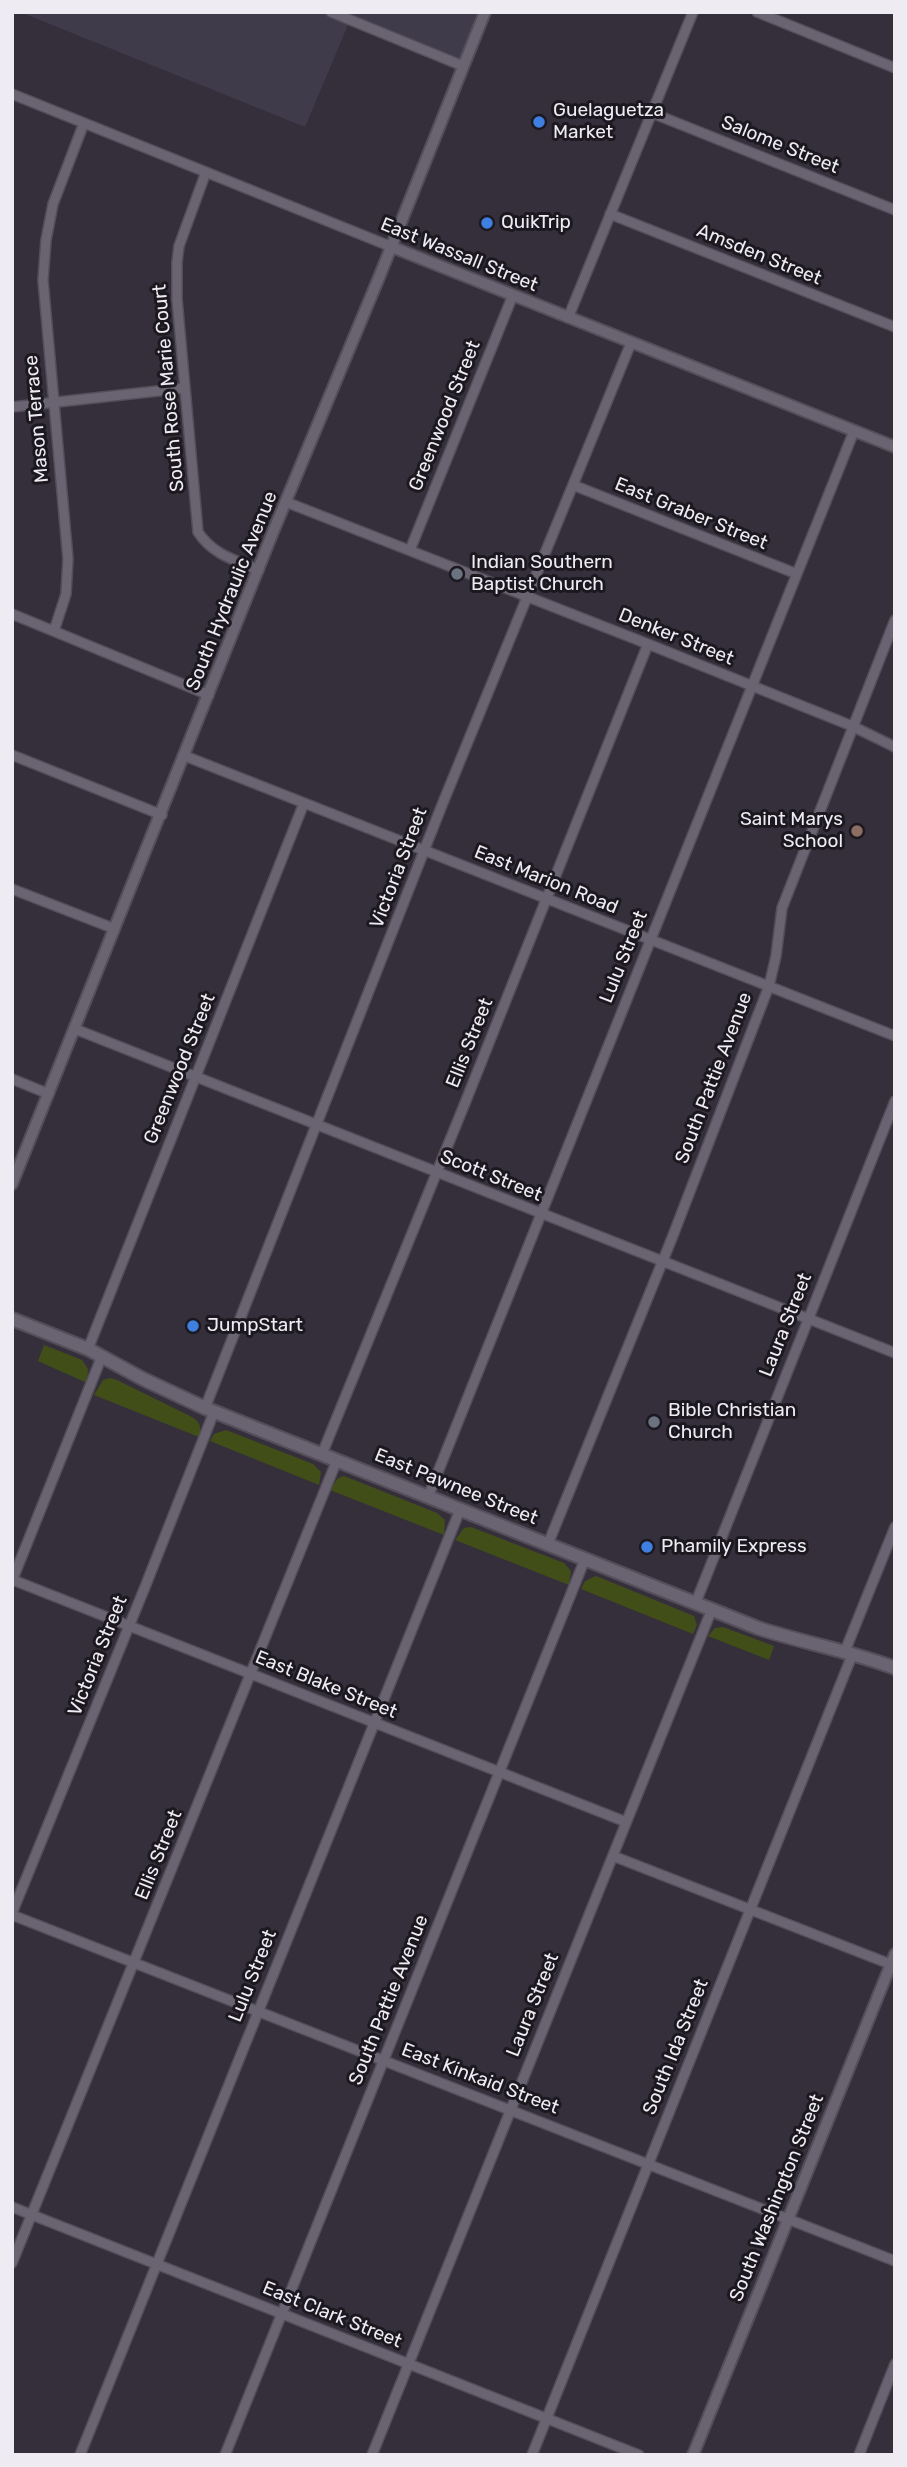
<!DOCTYPE html>
<style>
body{margin:0}
#map{position:relative;width:907px;height:2467px;overflow:hidden;background:#352f3c;font-family:Rubik,sans-serif}
canvas{display:block}
.frame{position:absolute;inset:0;border:14px solid #eeebf3;pointer-events:none}
</style>
<div id="map">
<canvas width="907" height="2467"></canvas>
<div class="frame"></div>
</div>
<script>
const ctx = document.querySelector('canvas').getContext('2d');
ctx.lineJoin = 'round';
function paint(path, color) { ctx.fillStyle = color; ctx.fill(path, 'evenodd'); }
function trace(path, color, width, dash) { ctx.strokeStyle = color; ctx.lineWidth = width; ctx.lineCap = dash ? 'butt' : 'round'; ctx.setLineDash(dash || []); ctx.stroke(path); }
function drawText(font, color, halo, rows, align = 'center') {
  ctx.font = font + ' Rubik,sans-serif'; ctx.lineWidth = 6; ctx.setLineDash([]); ctx.textBaseline = 'middle'; ctx.strokeStyle = halo; ctx.fillStyle = color; for (const [text, x, y, turn = 0] of rows) {
    ctx.save(); ctx.translate(x, y); ctx.rotate((+turn || 0) * Math.PI / 180); ctx.textAlign = isNaN(turn) ? turn : align; if (halo) ctx.strokeText(text, 0, 0); ctx.fillText(text, 0, 0); ctx.restore();
  }
}
paint(new Path2D(`
 M 20,12 L 485,12 L 463,66 L 350,20 L 305,127 Z`), '#3f3b4b');
paint(new Path2D(`
 M 44,1345 L 82,1360 L 88,1369 L 87,1383 L 38,1361 Z
 M 110,1378 L 117,1380 L 192,1417 C 200,1422 202,1427 199,1437 L 94,1395 L 103,1380 Z
 M 226,1430 L 313,1464 L 321,1472 L 319,1485 L 210,1441 L 214,1434 Z
 M 344,1476 L 437,1513 L 445,1520 L 444,1535 L 330,1490 L 338,1478 Z
 M 471,1527 L 564,1563 L 571,1571 L 569,1585 L 455,1540 L 464,1528 Z
 M 596,1576 L 694,1616 L 697,1625 L 693,1634 L 581,1589 L 585,1581 Z
 M 723,1627 L 774,1646 L 769,1660 L 708,1636 L 715,1628 Z`), '#414e18');
const minor = new Path2D(`
 M 331,12 L 463,66
 M 757,12 L 895,68
 M 12,94 L 392,247
 M 652,113 L 895,210
 M 206,172 L 179,246 L 177,262 L 177,299 L 198,532 C 213,555 235,560 259,570
 M 610,214 L 895,327
 M 568,318 L 693,12
 M 12,407 L 185,388
 M 573,485 L 797,574
 M 286,502 L 648,644 L 852,726 L 895,747
 M 410,550 L 513,295
 M 12,614 L 209,695
 M 54,631 L 66,594 L 68,559 L 43,280 L 46,240 L 53,204 L 84,123
 M 12,755 L 162,815
 M 185,756 L 895,1036
 M 12,889 L 115,929
 M 75,1029 L 895,1353
 M 12,1079 L 49,1094
 M 88,1349 L 304,803
 M 205,1408 L 442,805 L 631,343
 M 322,1454 L 463,1108 L 648,644
 M 428,1497 L 854,431
 M 548,1544 L 672,1238 L 769,986 L 776,956 L 782,908 L 895,620
 M 13,1580 L 626,1822
 M 12,1581 L 102,1356
 M 696,1602 L 895,1101
 M 845,1651 L 895,1527
 M 613,1856 L 895,1966
 M 12,1913 L 145,1587 L 214,1412
 M 12,1915 L 895,2261
 M 12,2207 L 639,2455
 M 12,2263 L 337,1460
 M 80,2455 L 460,1510
 M 225,2455 L 585,1559
 M 372,2455 L 712,1609
 M 532,2455 L 853,1653
 M 859,2455 L 895,2364`);
const tertiary = new Path2D(`
 M 392,247 L 895,447
 M 12,1184 L 273,532 L 380,275 L 485,12
 M 693,2455 L 895,1954`);
const secondary = new Path2D(`
 M 12,1319 L 88,1349 L 143,1379 L 205,1408 L 758,1628 C 804,1643 850,1651 895,1668`);
trace(minor, '#534e59', 12);
trace(tertiary, '#534e59', 14);
trace(secondary, '#534e59', 16);
trace(minor, '#6a6472', 9);
trace(tertiary, '#6a6472', 10);
trace(secondary, '#6a6472', 12);
for (const [x, y, r, color] of [
 [539,122,7,"#3f7fe0"],
 [487,223,7,"#3f7fe0"],
 [457,574,7,"#6b7280"],
 [857,831,7,"#8d6e63"],
 [193,1326,7,"#3f7fe0"],
 [654,1422,7,"#6b7280"],
 [647,1547,7,"#3f7fe0"]
]) { const dot = new Path2D(); dot.arc(x, y, r, 0, 2 * Math.PI); ctx.fillStyle = color; ctx.fill(dot); trace(dot, '#1b191f', 2.5); }
drawText('19px', '#eeebf3', '#1b191f', [
 ["Guelaguetza",553,111],
 ["Market",553,133],
 ["QuikTrip",501,223],
 ["Indian Southern",471,563],
 ["Baptist Church",471,585],
 ["Saint Marys",843,820,"right"],
 ["School",843,842,"right"],
 ["JumpStart",207,1326],
 ["Bible Christian",668,1411],
 ["Church",668,1433],
 ["Phamily Express",661,1547]
], 'left');
drawText('19px', '#eeebf3', '#1b191f', [
 ["Salome Street",780,145,22],
 ["East Wassall Street",459,255,22],
 ["Amsden Street",759,255,22],
 ["South Rose Marie Court",169,388,-95],
 ["Greenwood Street",445,416,-68],
 ["Mason Terrace",37,419,-95],
 ["East Graber Street",691,514,22],
 ["South Hydraulic Avenue",232,591,-68],
 ["Denker Street",676,637,22],
 ["Victoria Street",399,868,-69],
 ["East Marion Road",546,880,22],
 ["Lulu Street",624,957,-68],
 ["Ellis Street",470,1043,-68],
 ["Greenwood Street",180,1069,-68],
 ["South Pattie Avenue",714,1078,-69],
 ["Scott Street",491,1176,22],
 ["Laura Street",786,1325,-68],
 ["East Pawnee Street",456,1487,22],
 ["Victoria Street",98,1656,-68],
 ["East Blake Street",326,1685,22],
 ["Ellis Street",159,1855,-68],
 ["Lulu Street",253,1976,-68],
 ["South Pattie Avenue",389,2000,-68],
 ["Laura Street",533,2005,-68],
 ["South Ida Street",676,2047,-68],
 ["East Kinkaid Street",480,2079,21],
 ["South Washington Street",777,2198,-68],
 ["East Clark Street",332,2315,22]
]);
</script>
